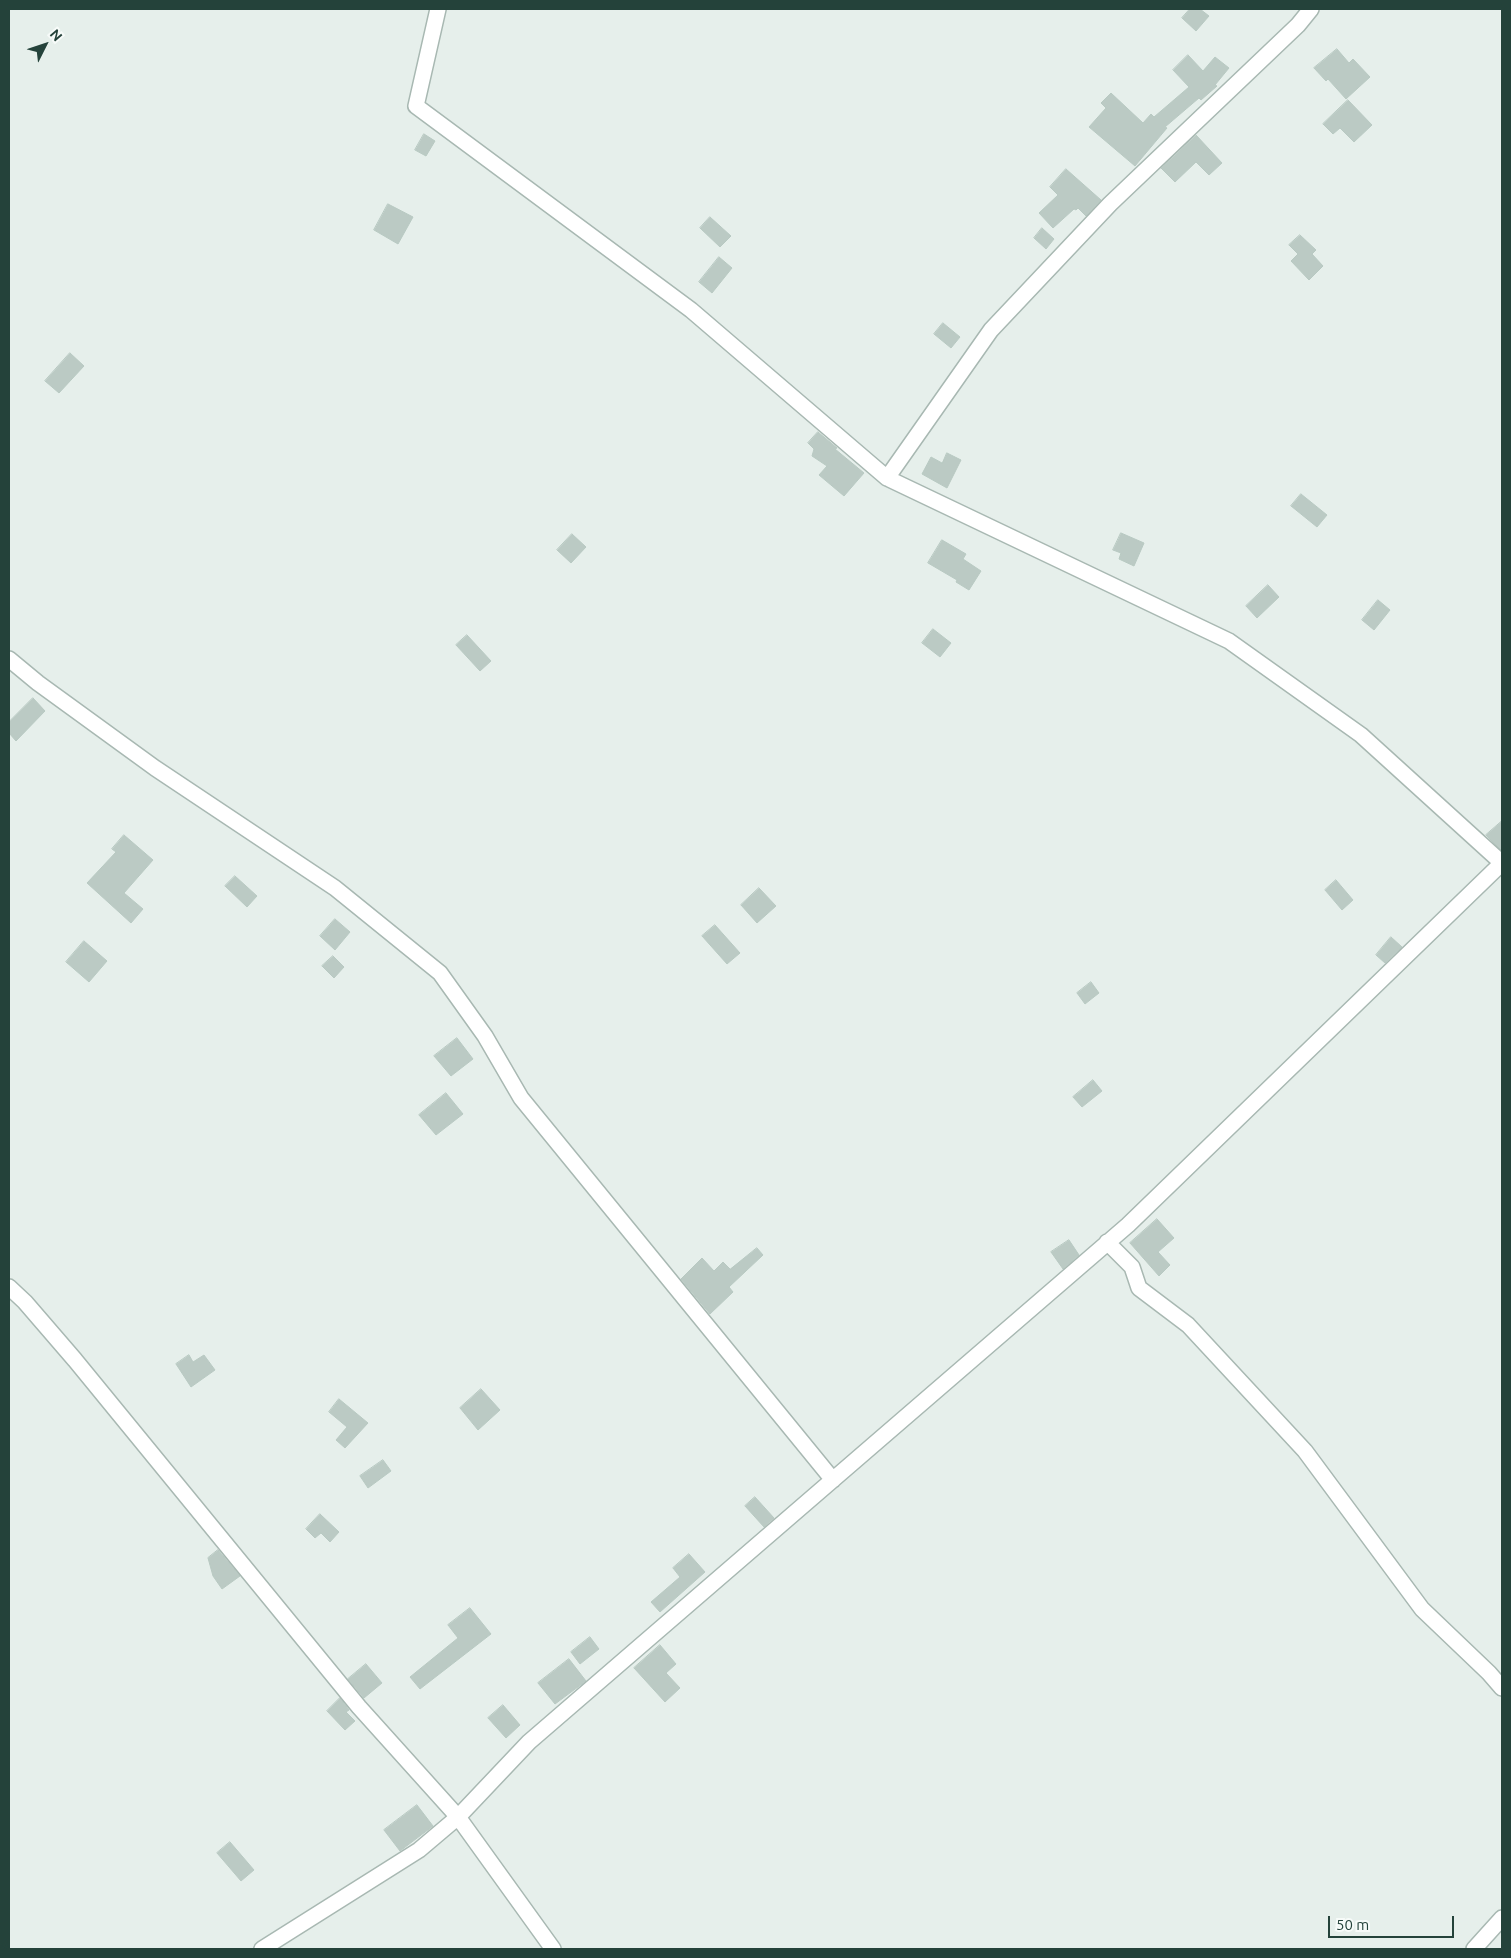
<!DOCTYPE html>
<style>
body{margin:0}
#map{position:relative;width:1511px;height:1958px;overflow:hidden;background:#e6efeb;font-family:Ubuntu,sans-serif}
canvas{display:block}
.frame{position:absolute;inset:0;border:10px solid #24423a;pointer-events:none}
.north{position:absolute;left:20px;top:20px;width:50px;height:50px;-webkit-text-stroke:4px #f7fbf9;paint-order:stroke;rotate:49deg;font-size:14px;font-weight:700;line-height:20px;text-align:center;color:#24423a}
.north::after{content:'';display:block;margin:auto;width:18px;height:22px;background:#24423a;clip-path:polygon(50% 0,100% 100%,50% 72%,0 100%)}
.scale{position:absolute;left:1328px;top:1916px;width:126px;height:22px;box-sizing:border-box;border:2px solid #24423a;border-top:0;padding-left:6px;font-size:15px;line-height:18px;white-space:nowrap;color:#24423a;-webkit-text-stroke:4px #f7fbf9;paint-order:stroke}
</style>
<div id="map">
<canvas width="1511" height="1958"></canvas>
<div class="frame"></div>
<div class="north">N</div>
<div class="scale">50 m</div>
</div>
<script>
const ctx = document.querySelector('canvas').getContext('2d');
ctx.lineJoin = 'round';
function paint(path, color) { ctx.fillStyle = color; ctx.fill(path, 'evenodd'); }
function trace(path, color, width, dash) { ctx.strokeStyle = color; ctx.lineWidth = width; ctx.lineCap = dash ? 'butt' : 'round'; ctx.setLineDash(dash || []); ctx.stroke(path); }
const building = new Path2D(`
 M 1190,9 L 1200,9 L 1209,16 L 1196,31 L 1182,18 Z
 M 1337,49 L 1349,63 L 1353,59 L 1370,77 L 1346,99 L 1328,79 L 1326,81 L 1314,68 Z
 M 1188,55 L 1203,71 L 1215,57 L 1229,68 L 1215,85 L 1217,86 L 1201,100 L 1199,98 L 1165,127 L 1167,128 L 1135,166 L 1089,127 L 1106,108 L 1101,103 L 1111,93 L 1143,123 L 1151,114 L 1154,117 L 1189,87 L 1173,70 Z
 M 1348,100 L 1372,125 L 1354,142 L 1340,128 L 1333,134 L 1323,124 Z
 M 424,134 L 435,141 L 426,156 L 415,150 Z
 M 1196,135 L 1222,163 L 1209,175 L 1196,162 L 1175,182 L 1161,168 Z
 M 1066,169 L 1101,200 L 1086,216 L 1078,208 L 1076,210 L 1074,209 L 1053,228 L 1039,213 L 1058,195 L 1050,187 Z
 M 388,204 L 413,217 L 398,244 L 374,230 Z
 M 710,217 L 731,236 L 720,247 L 700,228 Z
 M 1042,228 L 1054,239 L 1046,249 L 1034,238 Z
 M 1300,235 L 1316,250 L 1312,254 L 1323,266 L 1309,280 L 1291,261 L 1298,254 L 1289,245 Z
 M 719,257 L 732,268 L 712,293 L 699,282 Z
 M 943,323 L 960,337 L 951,348 L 934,334 Z
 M 70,353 L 84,366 L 59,393 L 45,381 Z
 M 818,432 L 837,448 L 835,449 L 864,473 L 844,496 L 819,475 L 827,466 L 812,456 L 814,449 L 808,443 Z
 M 947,453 L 961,460 L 947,488 L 922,474 L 931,457 L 942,463 Z
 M 1301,494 L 1327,515 L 1317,527 L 1291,506 Z
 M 1121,533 L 1144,543 L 1134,566 L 1119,559 L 1121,553 L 1113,550 Z
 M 572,534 L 586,547 L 571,563 L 557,550 Z
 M 942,540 L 966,554 L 963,559 L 981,571 L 969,590 L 956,582 L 957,580 L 928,563 Z
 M 1268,585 L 1279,597 L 1257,618 L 1246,606 Z
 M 1378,600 L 1390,610 L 1374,630 L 1362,620 Z
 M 933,629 L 951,643 L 940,657 L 922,643 Z
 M 467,635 L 491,661 L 480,671 L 456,645 Z
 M 33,698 L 45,711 L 16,741 L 9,733 L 9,722 Z
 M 1502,821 L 1502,851 L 1486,835 Z
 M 124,835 L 153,860 L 124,893 L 143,909 L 131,923 L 87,883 L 116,852 L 112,849 Z
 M 235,876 L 257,896 L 247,907 L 225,886 Z
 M 1336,880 L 1353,900 L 1342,910 L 1325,890 Z
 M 759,888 L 776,906 L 757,923 L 741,905 Z
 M 335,919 L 350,932 L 335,950 L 320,936 Z
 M 715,925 L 740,953 L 727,964 L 702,936 Z
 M 1391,937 L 1402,947 L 1385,963 L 1376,955 Z
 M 84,941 L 107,961 L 89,982 L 66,962 Z
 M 333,956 L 344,967 L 334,978 L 322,966 Z
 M 1091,982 L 1099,993 L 1085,1004 L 1077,993 Z
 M 457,1038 L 473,1059 L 451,1076 L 434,1056 Z
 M 1093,1080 L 1102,1091 L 1082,1107 L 1073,1097 Z
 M 446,1093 L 463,1114 L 436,1135 L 419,1115 Z
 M 1157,1219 L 1174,1238 L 1158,1252 L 1170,1265 L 1159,1276 L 1130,1243 Z
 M 1069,1240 L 1079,1255 L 1063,1269 L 1051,1252 Z
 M 757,1248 L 763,1255 L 729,1287 L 733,1292 L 710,1314 L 681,1279 L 702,1258 L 714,1271 L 723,1262 L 730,1269 Z
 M 189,1355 L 193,1362 L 204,1355 L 215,1370 L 191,1387 L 176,1364 Z
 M 481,1389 L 500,1410 L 478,1430 L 460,1408 Z
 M 339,1399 L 368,1423 L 345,1448 L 336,1440 L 347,1427 L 329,1412 Z
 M 383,1460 L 391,1471 L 368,1488 L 360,1476 Z
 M 755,1497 L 774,1518 L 764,1527 L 745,1506 Z
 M 320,1514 L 339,1532 L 330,1542 L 321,1533 L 315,1538 L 306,1529 Z
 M 218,1550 L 240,1576 L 222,1589 L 213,1576 L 208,1558 Z
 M 689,1554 L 705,1572 L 660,1612 L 651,1602 L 680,1577 L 673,1568 Z
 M 470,1608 L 491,1634 L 420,1689 L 410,1677 L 458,1638 L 448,1625 Z
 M 590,1637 L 599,1649 L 580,1664 L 571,1652 Z
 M 660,1645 L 676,1664 L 666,1673 L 680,1688 L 665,1702 L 634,1668 Z
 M 569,1659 L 586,1681 L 555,1704 L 538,1683 Z
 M 366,1664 L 382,1683 L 364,1698 L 348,1679 Z
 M 340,1698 L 349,1710 L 346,1712 L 355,1721 L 345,1730 L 327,1711 Z
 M 503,1705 L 520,1725 L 506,1738 L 488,1718 Z
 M 417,1805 L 433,1826 L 400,1851 L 384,1830 Z
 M 230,1842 L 254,1870 L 241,1881 L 217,1853 Z`);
paint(building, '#bbcac4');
trace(building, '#b8c9c2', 1);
const street = new Path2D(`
 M 438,9 L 416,106 L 691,310 L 887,478 L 1229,641 L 1361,735 L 1502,863
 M 887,478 L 991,330 L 1110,204 L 1298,25 L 1311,9
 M 9,659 L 38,683 L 155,768 L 335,888 L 440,973 L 485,1036 L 521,1098 L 833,1480
 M 1107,1242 L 1132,1267 L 1139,1288 L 1188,1325 L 1305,1451 L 1422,1609 L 1489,1673 L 1502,1688
 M 9,1287 L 25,1302 L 75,1360 L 359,1707 L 458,1817 L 553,1949
 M 262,1949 L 419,1850 L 458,1817 L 529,1742 L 1128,1225 L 1502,863
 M 1474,1949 L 1502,1918`);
trace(street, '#a8b8b2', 18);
trace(street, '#fff', 15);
</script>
